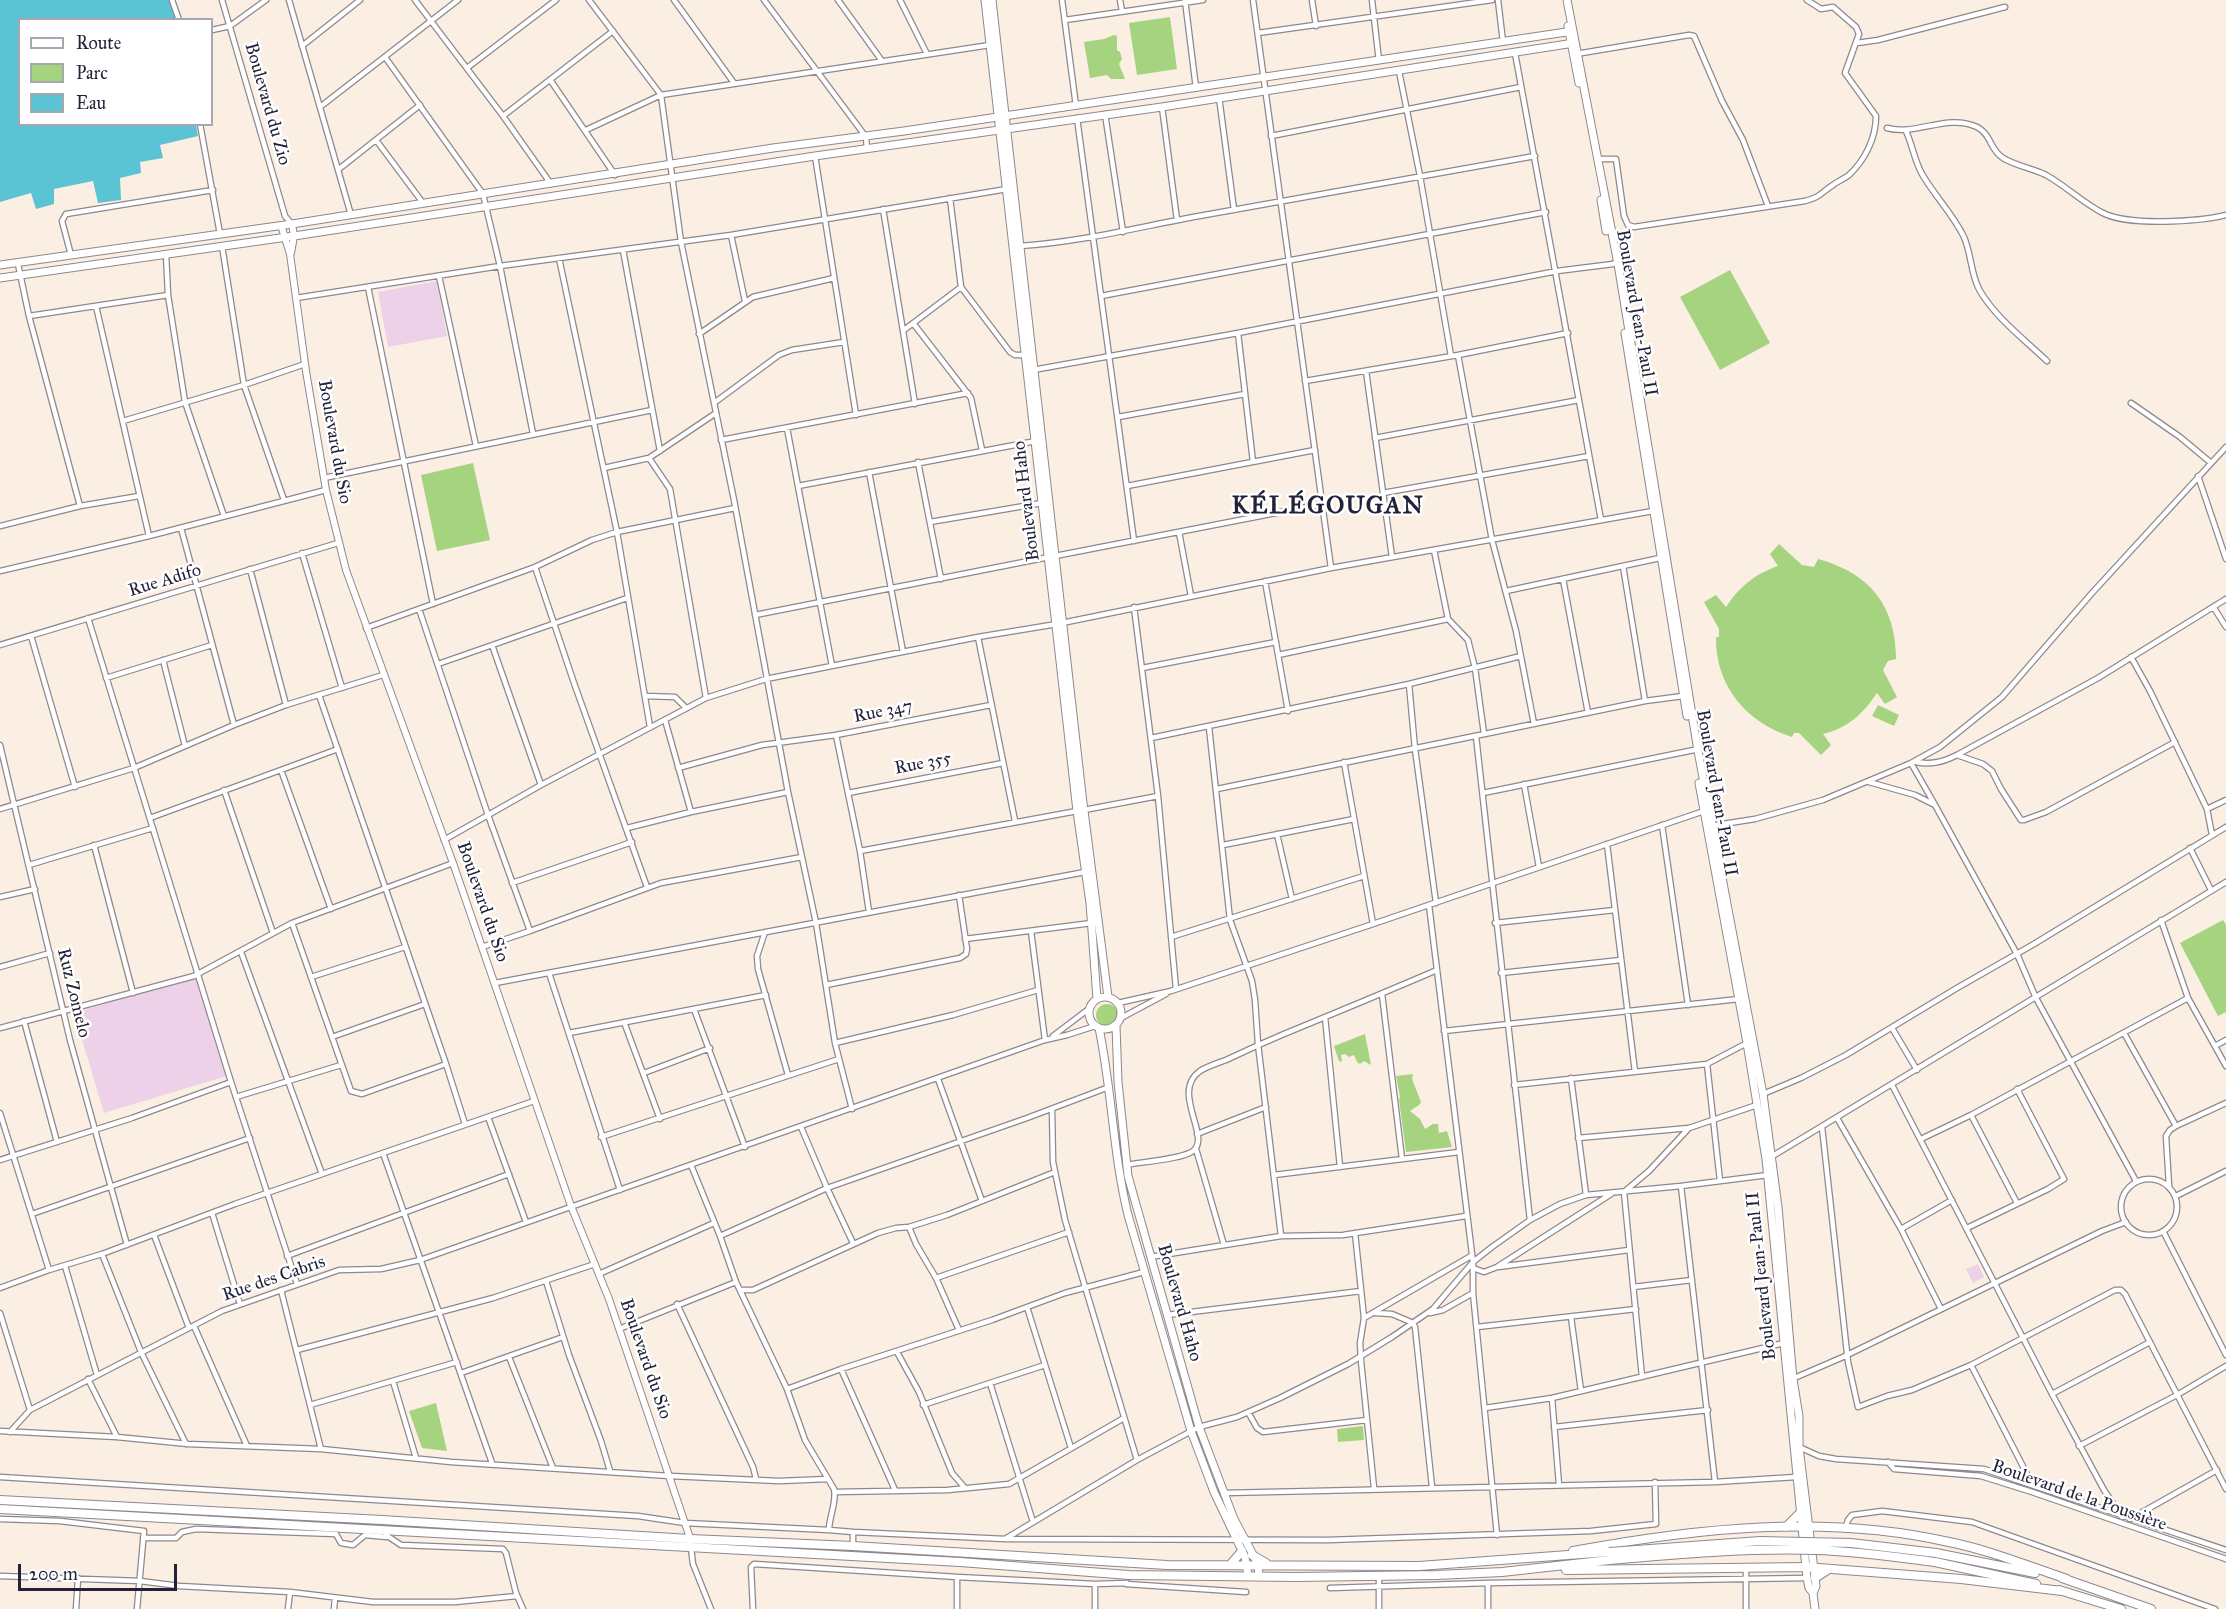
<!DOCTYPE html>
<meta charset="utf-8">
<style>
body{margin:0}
#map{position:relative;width:2226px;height:1609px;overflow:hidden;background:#faefe2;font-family:"IM FELL Great Primer",serif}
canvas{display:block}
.legend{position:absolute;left:18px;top:18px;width:195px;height:108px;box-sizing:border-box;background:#fff;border:2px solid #a7a7b1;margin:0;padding:8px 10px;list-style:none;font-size:18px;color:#22223b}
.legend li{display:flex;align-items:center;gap:12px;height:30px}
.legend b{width:30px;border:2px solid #a7a7b1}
.scale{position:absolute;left:18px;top:1564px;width:159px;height:27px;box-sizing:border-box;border:3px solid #22223b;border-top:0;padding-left:8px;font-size:18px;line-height:21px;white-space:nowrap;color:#22223b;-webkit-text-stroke:4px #fff;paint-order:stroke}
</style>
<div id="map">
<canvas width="2226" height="1609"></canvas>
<ul class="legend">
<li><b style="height:8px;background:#fff"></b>Route</li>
<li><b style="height:16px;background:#a6d380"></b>Parc</li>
<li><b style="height:16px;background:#5ac4d5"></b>Eau</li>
</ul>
<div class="scale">200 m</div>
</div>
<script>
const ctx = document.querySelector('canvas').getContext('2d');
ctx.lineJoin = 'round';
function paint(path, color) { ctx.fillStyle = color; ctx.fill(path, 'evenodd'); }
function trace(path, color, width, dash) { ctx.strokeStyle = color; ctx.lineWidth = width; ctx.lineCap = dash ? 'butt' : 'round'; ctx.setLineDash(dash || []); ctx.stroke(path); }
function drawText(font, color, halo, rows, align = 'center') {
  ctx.font = font + ' "IM FELL Great Primer",serif'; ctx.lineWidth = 5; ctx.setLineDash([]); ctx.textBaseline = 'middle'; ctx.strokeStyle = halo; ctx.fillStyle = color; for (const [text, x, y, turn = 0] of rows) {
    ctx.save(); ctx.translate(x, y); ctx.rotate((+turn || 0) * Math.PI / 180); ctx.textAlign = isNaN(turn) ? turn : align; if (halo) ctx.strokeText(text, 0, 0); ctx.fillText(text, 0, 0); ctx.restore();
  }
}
paint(new Path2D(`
 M 437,281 L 447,336 L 388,347 L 378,292 Z
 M 197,976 L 227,1076 L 104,1113 L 74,1013 Z
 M 1978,1264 L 1984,1277 L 1973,1283 L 1966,1269 Z`), '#edd1e9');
paint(new Path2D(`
 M 1170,17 L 1177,69 L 1137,75 L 1129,23 Z
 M 1114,35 L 1117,36 L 1117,50 L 1120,52 L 1122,59 L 1119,64 L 1125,79 L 1111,79 L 1107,75 L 1090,78 L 1084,42 L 1104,39 Z
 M 1730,270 L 1770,343 L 1720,370 L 1680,297 Z
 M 473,463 L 490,540 L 437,551 L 421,475 Z
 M 1779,544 L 1802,565 L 1814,567 L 1818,559 C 1870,573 1896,606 1896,659 L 1888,661 L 1883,670 L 1897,697 L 1885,704 L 1877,693 C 1863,714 1848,728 1823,734 L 1831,745 L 1821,755 L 1799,733 L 1794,733 L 1792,737 C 1747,723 1715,686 1716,637 L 1719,637 L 1719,629 L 1704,602 L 1716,595 L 1726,607 C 1740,586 1755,574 1778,566 L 1770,554 Z
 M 1878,705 L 1899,715 L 1894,726 L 1872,716 Z
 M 2223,920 L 2226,925 L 2226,1012 L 2218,1016 L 2180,943 Z
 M1096 1015a11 11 0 1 1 22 0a11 11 0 1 1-22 0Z
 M 1365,1034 L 1371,1065 L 1364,1061 L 1360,1064 L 1357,1062 L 1354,1055 L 1349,1057 L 1345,1054 L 1341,1055 L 1342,1062 L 1339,1061 L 1334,1046 Z
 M 1413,1074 L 1412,1079 L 1421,1102 L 1419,1105 L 1410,1111 L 1420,1119 L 1425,1129 L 1433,1124 L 1438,1124 L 1439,1133 L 1447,1131 L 1452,1147 L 1406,1152 L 1399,1100 L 1400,1097 L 1396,1076 Z
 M 436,1403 L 447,1451 L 422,1448 L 409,1411 Z
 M 1363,1426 L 1364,1440 L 1338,1442 L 1337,1429 Z`), '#a6d380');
paint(new Path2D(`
 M 0,0 L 169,0 L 176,19 L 20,20 L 20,124 L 196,125 L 198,136 L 160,145 L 163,158 L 140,162 L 141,173 L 120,178 L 121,200 L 98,203 L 93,181 L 54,189 L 54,204 L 36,209 L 31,193 L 0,202 Z`), '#5ac4d5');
const minor = new Path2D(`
 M 172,0 L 179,20
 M 222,0 L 285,216 L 292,224
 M 289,0 L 351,215
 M 415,0 L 503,116 L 551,184
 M 589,0 L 661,95 L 681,242 L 734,500 L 788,792 L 816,923 L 835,1043 L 852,1109
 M 674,0 L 734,83
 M 764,0 L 866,137 L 867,149
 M 838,0 L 882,61
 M 900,0 L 927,54
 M 1062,0 L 1076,106
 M 1120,0 L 1122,11
 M 1185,0 L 1196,88
 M 1253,0 L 1331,568
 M 1312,0 L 1316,26
 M 1372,0 L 1379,61
 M 1498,0 L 1503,42
 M 1065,20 L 1203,0
 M 212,30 L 230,26 L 266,0
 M 1258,33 L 1492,0
 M 1857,43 L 1878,40 L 2005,7
 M 302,46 L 360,0
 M 1515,53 L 1601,520
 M 1576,54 L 1689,35 L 1694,36 L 1722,101 L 1743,140 L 1768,206
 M 385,57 L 483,194 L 500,266 L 533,434
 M 467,68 L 556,0
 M 1399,71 L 1420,176 L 1451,356
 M 551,81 L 615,175
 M 1219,97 L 1234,210
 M 320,107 L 458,0
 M 1162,107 L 1177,220
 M 1105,114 L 1123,232
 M 503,116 L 613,31
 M 1077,118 L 1134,541
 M 200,124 L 220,234
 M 1887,128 C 1917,136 1947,113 1977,127 C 1991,134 1990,150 2003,158 C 2016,166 2032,168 2046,175 C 2066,186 2083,203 2103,213 C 2128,226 2198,222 2226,215
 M 586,130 L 661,95 L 990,45
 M 1906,131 C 1912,144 1915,162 1922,174 C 1934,195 1952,213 1963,235 C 1972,253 1970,274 1980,291 C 1996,318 2024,339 2047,361
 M 1271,136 L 1521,87
 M 376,140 L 423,203
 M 815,156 L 856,415
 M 1598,159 L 1616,159 L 1624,216 L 1628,225 L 1634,227 L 1805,201 C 1823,196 1820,193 1833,185 C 1838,181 1844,179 1849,175 C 1865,160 1876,138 1876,116 L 1845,73 L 1859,34 L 1856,27 L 1833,7 L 1821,9 L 1807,0
 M 339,169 L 420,105
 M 950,198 L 961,287 L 1010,352 L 1015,355 L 1026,355
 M 883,209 L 915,404
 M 731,235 L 745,301
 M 222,246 L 244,385 L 284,500
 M 1020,246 C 1081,242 1139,227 1199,216 C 1311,196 1423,176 1535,156
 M 623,250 L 660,451
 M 166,254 L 168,295 L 185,402 L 224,516
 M 71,255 L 62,221 L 66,214 L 213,190
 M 559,258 L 617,532 L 650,727
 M 18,264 L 29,316 L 80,506
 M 439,276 L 476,446
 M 368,287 L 433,604
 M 1101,296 L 1546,212
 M 296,298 L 500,266 L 731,235 L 1007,189
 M 96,306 L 149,536
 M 29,316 L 168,295
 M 913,323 L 971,398 L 982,450
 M 904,330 L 961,287
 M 1238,333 L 1253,462
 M 699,334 L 753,297 L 834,278
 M 1458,355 L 1492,540 L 1516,631 L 1534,724
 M 1033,370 L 1238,333 L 1557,271 L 1613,264 L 1617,262
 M 1366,371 L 1392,557
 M 1305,381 L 1458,355 L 1568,333
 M 714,403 L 779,355 L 792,350 L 844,342
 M 2131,403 L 2180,437 L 2210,462
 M 1118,417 L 1245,394
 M 123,421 L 244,385 L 305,364
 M 787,428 L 832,666
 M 1375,438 L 1579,400
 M 721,440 L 968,393
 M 649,458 L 670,489 L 706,698
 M 918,462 L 941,579
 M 604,468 L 649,458 L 716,413
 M 869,472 L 903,652
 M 2198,476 L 2226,559
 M 324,478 L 652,410
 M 798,486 L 1036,441
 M 1127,486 L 1315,450
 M 1383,493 L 1589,456
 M 930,522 L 1042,503
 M 0,526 L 80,506 L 139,496
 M 181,528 L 234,725
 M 1179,532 L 1191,596
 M 1434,550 L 1448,619 L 1468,640 L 1475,668 L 1484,734
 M 302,553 L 342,688
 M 1055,556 L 1322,504
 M 1623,566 L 1645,701
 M 535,567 L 574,683 L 647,887
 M 250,569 L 286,705
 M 0,571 L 149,536 L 326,490
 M 1563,579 L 1588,713
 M 1265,581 L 1288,711
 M 1506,591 L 1660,558
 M 1134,607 L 1158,796 L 1176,989
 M 2214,608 L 2226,627
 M 419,609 L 488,815 L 530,931
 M 755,615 L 1049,557
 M 88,618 L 231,1082 L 297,1284
 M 366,628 L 535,567 L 592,540 L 617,532 L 735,508
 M 31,636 L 75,787
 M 978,637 L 1015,821
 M 0,645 L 338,543
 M 492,645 L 541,785
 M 1278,655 L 1448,619
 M 2131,657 L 2150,691 L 2207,809 L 2212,835
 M 163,660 L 185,746
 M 438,664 L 627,598
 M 1142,668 L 1276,642
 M 106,678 L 212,645
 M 1409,684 L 1415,749 L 1436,903
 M 319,695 L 446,1064 L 465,1124
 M 645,696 L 675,697 L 686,708
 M 665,720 L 691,812
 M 1209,727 L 1230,920 L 1252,981 L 1255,1000 L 1258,1044 L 1281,1236
 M 836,735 L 860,851 L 869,912
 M 1476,736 L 1530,1220
 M 1151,738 L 1409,684 L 1521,656
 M 0,745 L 70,1040 L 127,1245
 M 1957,755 L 1983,764 L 1992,771 L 2001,789 L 2021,820 L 2024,820 L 2046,812 L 2175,742
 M 1344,762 L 1373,924
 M 1916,762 C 1931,765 1943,762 1957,755 L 2098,678 L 2226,599
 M 1911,763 L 1935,805
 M 678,768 L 762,745 L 836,735 L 991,705
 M 281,770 L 331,909
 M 1869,782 L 1915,795 L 1935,805 L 2017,954 L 2036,998 L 2136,1181
 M 1524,784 L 1539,867
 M 1217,789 L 1645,701 L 1683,696
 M 224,790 L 273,933
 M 848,793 L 1003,763
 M 1483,793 L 1694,750
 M 0,809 L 134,768 L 234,725 L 286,705 L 383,675
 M 2207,809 L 2226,800
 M 1084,810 L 1158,796
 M 150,818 L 338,749
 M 1662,825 L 1688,1005
 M 1710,826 L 1755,819 L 1823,800 L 1911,763 L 1940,747 L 2002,697 L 2092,593 L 2226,447
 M 627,828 L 691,812 L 788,792
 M 1277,834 L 1292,899
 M 444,840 L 541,785 L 706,698 L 766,679 L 978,637 L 1057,624 L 1331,568 L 1653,511
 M 1607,844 L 1635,1072
 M 94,845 L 133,993
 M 1223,845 L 1354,819
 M 2190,848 L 2211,890
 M 860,851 L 1077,811
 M 29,865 L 153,828
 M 512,883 L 632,842
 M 0,897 L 35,889
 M 1429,905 L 1473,1262 L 1473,1293 L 1497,1535
 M 2161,920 L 2188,998 L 2226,1066
 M 292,923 L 351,1091 L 362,1094 L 446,1064
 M 1495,923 L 1615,910
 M 1031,931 L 1045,1040
 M 765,932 L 757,956 L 758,969 L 788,1075
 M 1171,937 L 1364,876
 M 965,939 L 1092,923
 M 482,947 L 530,931 L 661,883 L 802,857
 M 241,952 L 322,1174
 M 0,967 L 50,953
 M 549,973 L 620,1190
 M 1501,973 L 1621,960
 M 311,977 L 405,947
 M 495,983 L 1085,872
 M 826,985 L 960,958 L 966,954 L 967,949 L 959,895
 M 1382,994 L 1402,1159
 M 1118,1003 L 1171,991 L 1373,924 L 1704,811
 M 694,1009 L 745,1147
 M 1325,1017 L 1340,1167
 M 1121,1018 L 1166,994
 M 24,1021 L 57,1142
 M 624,1022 L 660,1119
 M 0,1028 L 194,976 L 292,923 L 453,863
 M 1892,1028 L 1917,1070
 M 1444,1031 L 1739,999
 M 569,1033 L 766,995
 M 2124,1033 L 2176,1126 L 2226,1103
 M 1053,1036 L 1090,1008
 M 332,1037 L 425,1004
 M 835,1043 L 953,1015 L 1038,990
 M 2215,1046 L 2226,1040
 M 1707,1064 L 1720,1181
 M 644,1073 L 710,1048
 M 1571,1078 L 1586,1195
 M 938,1079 L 982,1201
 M 1514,1085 L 1707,1064 L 1747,1043
 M 1892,1085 L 2052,1394 L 2104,1490 L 2122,1517
 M 1763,1094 L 1801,1078 L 1846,1055 L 1957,988 L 2034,944 L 2226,827
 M 236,1097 L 341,1065
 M 1052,1109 L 1053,1162 L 1065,1220 L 1137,1460
 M 0,1113 L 49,1270
 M 1971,1115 L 2017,1203
 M 488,1117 L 526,1222
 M 1837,1118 L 1901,1229 L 1941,1309
 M 801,1127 L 827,1188 L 1027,1118 L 1109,1087
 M 1822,1127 L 1848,1362 L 1858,1407 L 1887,1396 L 1912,1390 L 1971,1365 L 2115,1290 L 2121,1290 L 2125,1294 L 2226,1489
 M 1197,1134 L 1266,1107
 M 601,1137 L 839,1059
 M 1578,1138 L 1689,1128 L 1757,1105
 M 1921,1139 L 1971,1115 L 2188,998
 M 1196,1149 L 1224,1245
 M 383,1153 L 492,1463
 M 1771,1157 L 2226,882
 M 0,1160 L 132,1118 L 231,1082
 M 691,1165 L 720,1236 L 736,1282 L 787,1389 L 805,1440 L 834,1489 C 837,1503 829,1516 829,1530 L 853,1532 L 853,1546
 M 1126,1165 C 1141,1162 1183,1159 1193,1151 C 1212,1137 1170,1092 1200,1071 C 1208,1066 1218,1063 1226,1060 C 1245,1051 1265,1042 1284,1034 C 1335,1013 1386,992 1437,970
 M 1274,1175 L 1459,1152
 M2121 1207a28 28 0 1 1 56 0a28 28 0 1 1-56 0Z
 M 1681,1186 L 1715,1482
 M 2169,1186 L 2166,1136 L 2170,1130 L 2176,1126
 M 2176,1196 L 2226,1171
 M 212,1213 L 240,1304
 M 32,1214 L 250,1138
 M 909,1227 L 916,1244 L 936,1278 L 959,1330
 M 1967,1228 L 2048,1189 L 2064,1179 L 2017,1089
 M 1901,1229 L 1952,1200
 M 2163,1231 L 2226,1355
 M 1355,1233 L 1364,1318 L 1360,1343 L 1361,1361 L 1374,1488
 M 154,1235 L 189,1328
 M 720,1236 L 827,1188 L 853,1243
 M 102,1254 L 141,1352 L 186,1444
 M 287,1256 L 509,1174
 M 1150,1257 L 1281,1236 L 1343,1235 L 1466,1216
 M 65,1266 L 97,1375
 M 1498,1267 L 1629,1250
 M 1473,1268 L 1484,1272 L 1497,1267 L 1611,1194
 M 599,1274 L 714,1223
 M 936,1278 L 1069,1232
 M 546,1281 L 569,1355 L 601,1441 L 610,1471
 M 1633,1287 L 1692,1280
 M 0,1288 L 49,1270 L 102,1254 L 235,1204 L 534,1101
 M 281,1290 L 321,1449
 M 740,1290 L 753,1290 L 878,1233 L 896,1228 L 909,1227 L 947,1215 L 1055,1172
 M 677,1304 L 753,1467 L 756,1479
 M 1027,1307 L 1071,1448
 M 0,1313 L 30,1410
 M 1375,1313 L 1392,1314 L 1413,1323 L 1415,1327 L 1432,1487
 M 1430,1313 L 1443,1310 L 1473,1293
 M 1167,1315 L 1361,1291
 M 1571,1317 L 1581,1391
 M 1364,1318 L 1471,1256
 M 194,1326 L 247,1446
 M 1477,1327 L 1636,1309
 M 619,1329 L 736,1282
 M 297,1350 L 493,1298 L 595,1264
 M 897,1352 L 919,1392 L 952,1473 L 965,1488
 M 509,1357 L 553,1468
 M 1971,1365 L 2032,1484
 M 841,1369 L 895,1490
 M 461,1373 L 563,1337
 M 1642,1377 L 1624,1192 L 1649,1171 L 1689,1128
 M 88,1379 L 117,1437
 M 1792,1379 L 1843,1357 L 2102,1231 L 2126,1222
 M 393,1381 L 416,1458
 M 990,1383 L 1033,1522
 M 787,1389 L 841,1369 L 992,1320 L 1065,1293 L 1144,1272
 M 2052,1394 L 2150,1342
 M 1552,1398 L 1559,1485
 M 310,1405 L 457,1362
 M 923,1405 L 1045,1365
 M 1485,1408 L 1552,1398 L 1784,1343
 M 1248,1412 L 1257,1428 L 1263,1432 L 1367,1420
 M 1554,1427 L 1708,1410
 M 0,1431 L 117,1437 L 188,1444 L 321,1449 L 451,1462 L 670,1476 L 779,1481 L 828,1479
 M 10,1432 L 30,1410 L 222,1311 L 339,1270 L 381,1269 L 420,1260 L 1045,1040 L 1067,1035 L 1095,1026
 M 2079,1446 L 2177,1395 L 2226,1366
 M 1799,1447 L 1819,1456 L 1836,1459 L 1984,1469 L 2226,1550
 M 1888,1462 L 1894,1469 L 1981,1476 L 2032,1492 L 2226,1559
 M 0,1477 L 638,1516 L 685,1523 L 829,1530
 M 835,1492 L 948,1490 L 1009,1484 L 1124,1418
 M 1224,1493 L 1715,1482 L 1796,1477
 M 0,1519 L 60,1521 L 144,1531 L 137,1609
 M 2130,1519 L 2217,1470
 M 1845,1529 L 1848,1520 L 1852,1515 L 1882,1511 L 1972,1522 L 2215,1609
 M 853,1532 L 1005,1539 L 1137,1460 L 1199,1427 L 1237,1417 L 1280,1398 L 1348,1364 L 1392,1337 L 1433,1309 L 1473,1262 L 1492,1247 L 1530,1220 L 1560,1204 L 1586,1195 L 1681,1186 L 1768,1175
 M 386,1535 L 401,1545 L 503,1549 L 506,1553 L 516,1593 L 523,1609
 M 143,1538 L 176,1538 L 182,1532 L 196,1529 L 336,1534 L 341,1543 L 353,1545 L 365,1535 L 387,1537
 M 1005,1539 L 1328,1540 L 1591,1531 L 1656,1524 L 1655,1482
 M 691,1548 L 693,1564 L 711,1609
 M 0,1576 L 140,1581 L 179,1586 L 290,1592 L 373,1602 L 455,1602 L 517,1596
 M 1379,1576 L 1379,1609
 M 1488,1583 L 1807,1578
 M 1126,1584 L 1246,1592
 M 1330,1588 L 1488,1583 L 1488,1609
 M 76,1609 L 78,1578
 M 288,1609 L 290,1592
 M 334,1609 L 335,1598
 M 753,1609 L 751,1567 L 754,1564 L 957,1577
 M 957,1609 L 957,1577 L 1095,1584
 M 1095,1609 L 1095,1584 L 1127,1583
 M 1746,1609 L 1746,1568`);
const tertiary = new Path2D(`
 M 281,225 L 290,254 L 306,371 L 326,490 L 346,570 L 453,863 L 571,1206 L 609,1299 L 691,1541
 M 291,253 L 294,236 L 292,224`);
const secondary = new Path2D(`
 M 985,0 L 1077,811 L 1090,903 L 1097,999
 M 992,0 L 1083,803 L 1108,997
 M 1567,0 L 1618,264 L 1698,751 L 1763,1094 L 1778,1207 L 1793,1379 L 1799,1416 L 1799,1447 L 1816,1586 L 1813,1593 L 1815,1609
 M 1568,26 L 1579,83
 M 1601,200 L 1606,231
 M 0,265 L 292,224 L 773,148 L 904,131 L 1573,31
 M 0,278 L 294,236 L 815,156 L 1162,107 L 1574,43
 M 1625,333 L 1687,716
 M 1699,783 L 1747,1043 L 1766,1159 L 1807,1578 L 1809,1588 L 1813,1593
 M1089 1013a16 16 0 1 1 32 0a16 16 0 1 1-32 0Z
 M 1116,1026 L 1118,1082 L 1128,1176 L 1199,1427 L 1234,1519 L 1258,1564 L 1259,1577
 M 1099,1028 C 1112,1090 1113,1154 1128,1215 L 1191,1431 L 1214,1492 L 1245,1557 L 1248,1576`);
const primary = new Path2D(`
 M 0,1500 L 382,1520 L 690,1539 L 853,1546 L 1167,1565 L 1419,1566 L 1609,1552
 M 0,1509 L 960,1562 L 1129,1575 L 1296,1577 L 1437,1575 L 1502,1572 L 1610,1560
 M 1786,1527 L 1799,1514
 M 1573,1551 C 1696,1528 1826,1514 1949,1542 C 1989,1550 2028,1566 2067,1579
 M 1936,1553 L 2035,1573
 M 1252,1555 L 1266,1563
 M 1935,1562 L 2036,1584
 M 1230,1565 L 1242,1551
 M 1566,1570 L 1806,1567 L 1961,1579 L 2062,1591
 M 1815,1578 L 1829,1569
 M 2062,1578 L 2151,1609
 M 2059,1590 L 2121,1609`);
trace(minor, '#8e888e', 7);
trace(tertiary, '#8e888e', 8);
trace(secondary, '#8e888e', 9);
trace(primary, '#8e888e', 10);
trace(minor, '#fff', 4.5);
trace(tertiary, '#fff', 6);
trace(secondary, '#fff', 7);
trace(primary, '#fff', 8);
const primaryBridge = new Path2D(`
 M 1609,1552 L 1760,1541 L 1851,1543 L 1936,1553
 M 1610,1560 C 1678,1554 1747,1548 1816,1550 C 1856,1551 1895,1557 1935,1562`);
trace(primaryBridge, '#8e888e', 10, []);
trace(primaryBridge, '#fff', 8);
drawText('18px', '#22223b', '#fff', [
 ["Boulevard du Zio",267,104,74],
 ["Boulevard Jean-Paul II",1636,313,80],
 ["Boulevard du Sio",334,442,80],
 ["Boulevard Haho",1027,501,-97],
 ["Rue Adifo",165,581,-17],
 ["Rue 347",883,712,-11],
 ["Rue 355",923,764,-11],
 ["Boulevard Jean-Paul II",1716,793,80],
 ["Boulevard du Sio",482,902,71],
 ["Ruz Zomelo",73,993,76],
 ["Boulevard Jean-Paul II",1762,1276,-96],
 ["Rue des Cabris",274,1279,-19],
 ["Boulevard Haho",1179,1303,74],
 ["Boulevard du Sio",645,1359,71],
 ["Boulevard de la Poussière",2079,1496,19]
]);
ctx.letterSpacing = '1.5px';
drawText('bold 24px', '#22223b', '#fff', [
 ["KÉLÉGOUGAN",1328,507]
]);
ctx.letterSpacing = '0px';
</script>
